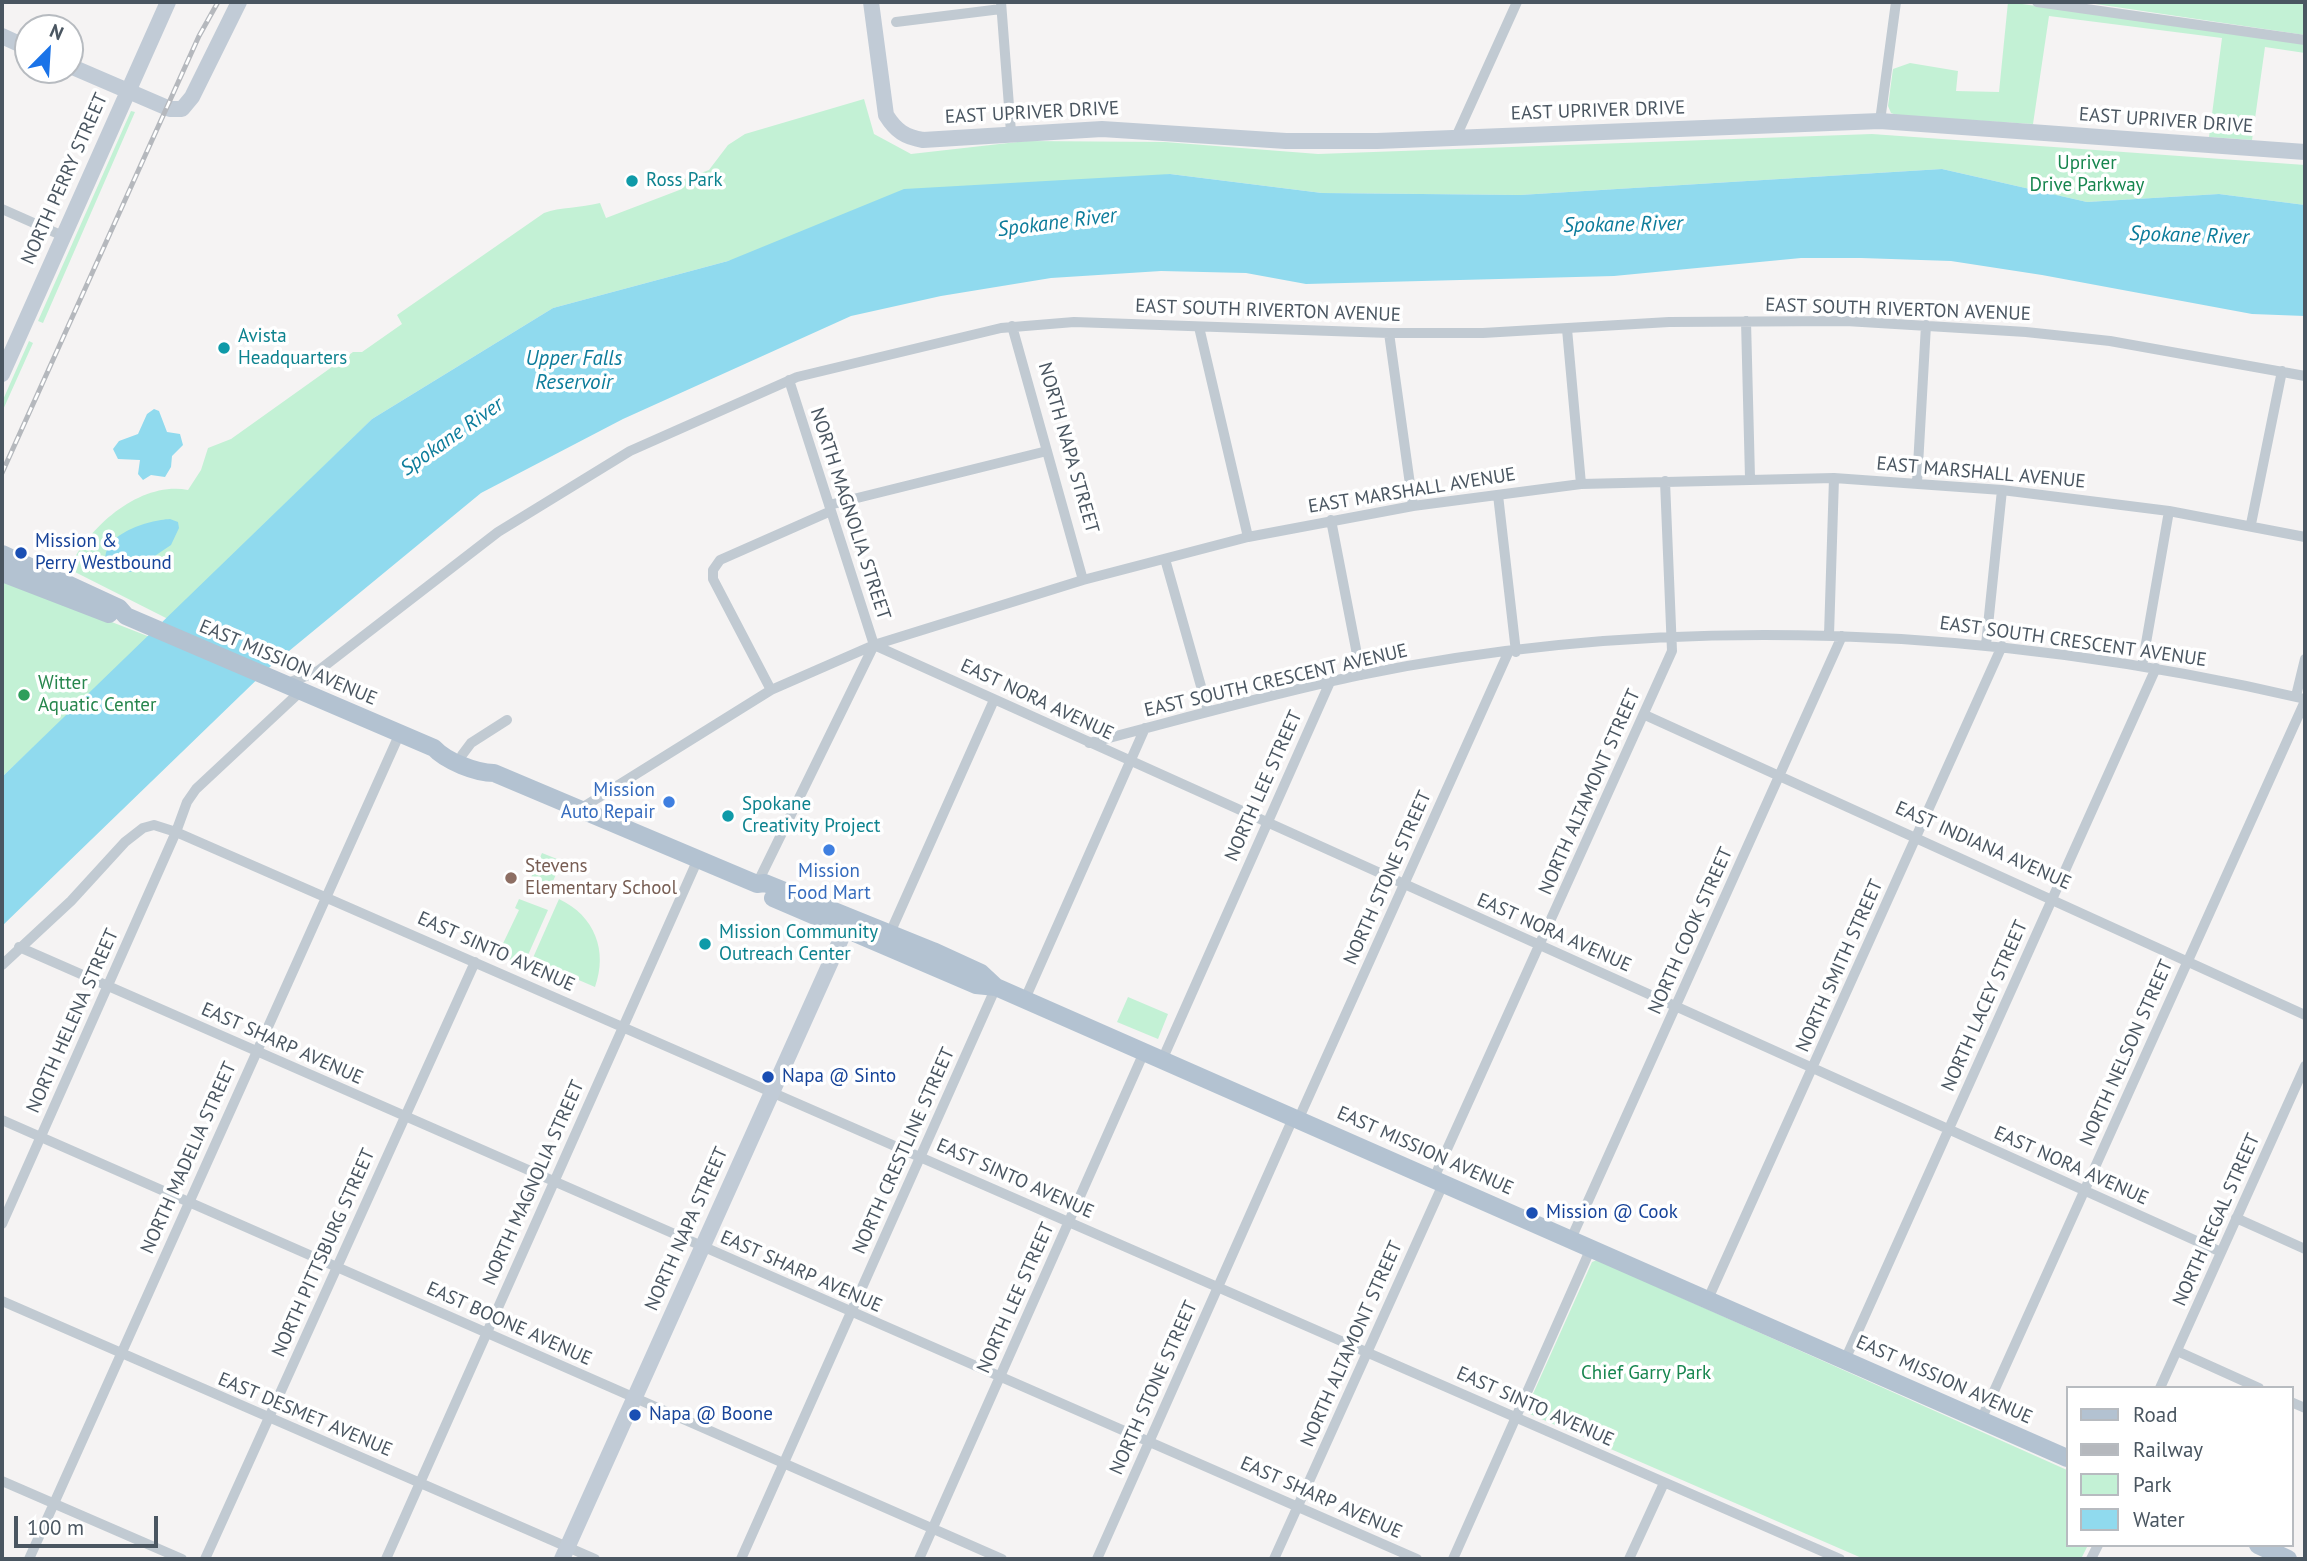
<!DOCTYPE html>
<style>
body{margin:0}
#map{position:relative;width:2307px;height:1561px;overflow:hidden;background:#f5f3f3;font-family:"PT Sans",sans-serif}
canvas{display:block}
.frame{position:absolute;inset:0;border:4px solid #4a5661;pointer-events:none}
.legend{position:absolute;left:2066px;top:1386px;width:228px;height:161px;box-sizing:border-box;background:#fff;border:2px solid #b7bbc0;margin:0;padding:9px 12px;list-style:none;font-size:21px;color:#4a5661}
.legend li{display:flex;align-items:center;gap:14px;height:35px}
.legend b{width:35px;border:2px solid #b7bbc0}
.north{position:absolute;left:14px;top:14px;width:70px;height:70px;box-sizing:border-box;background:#fff;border:2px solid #b7bbc0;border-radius:50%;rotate:24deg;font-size:19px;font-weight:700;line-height:28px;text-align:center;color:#4a5661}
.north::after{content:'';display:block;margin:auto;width:24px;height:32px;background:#1a73e8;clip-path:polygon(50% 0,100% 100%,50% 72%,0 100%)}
.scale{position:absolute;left:14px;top:1516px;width:144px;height:32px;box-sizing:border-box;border:4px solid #4a5661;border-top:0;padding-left:9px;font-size:21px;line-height:24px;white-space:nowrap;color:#4a5661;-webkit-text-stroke:5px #fff;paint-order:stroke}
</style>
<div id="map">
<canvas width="2307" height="1561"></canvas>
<div class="frame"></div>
<ul class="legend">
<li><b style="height:9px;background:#b3c2d1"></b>Road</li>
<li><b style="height:9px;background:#b5b8bd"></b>Railway</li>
<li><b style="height:19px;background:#c3f1d5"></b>Park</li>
<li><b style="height:19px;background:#90daee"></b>Water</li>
</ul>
<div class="north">N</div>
<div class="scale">100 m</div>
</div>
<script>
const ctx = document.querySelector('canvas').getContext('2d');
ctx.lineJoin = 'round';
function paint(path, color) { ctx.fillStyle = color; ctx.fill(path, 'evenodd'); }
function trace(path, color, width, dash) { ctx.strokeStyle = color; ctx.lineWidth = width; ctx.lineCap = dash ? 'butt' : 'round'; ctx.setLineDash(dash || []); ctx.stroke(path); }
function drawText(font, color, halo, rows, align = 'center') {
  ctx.font = font + ' "PT Sans",sans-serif'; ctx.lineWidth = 7; ctx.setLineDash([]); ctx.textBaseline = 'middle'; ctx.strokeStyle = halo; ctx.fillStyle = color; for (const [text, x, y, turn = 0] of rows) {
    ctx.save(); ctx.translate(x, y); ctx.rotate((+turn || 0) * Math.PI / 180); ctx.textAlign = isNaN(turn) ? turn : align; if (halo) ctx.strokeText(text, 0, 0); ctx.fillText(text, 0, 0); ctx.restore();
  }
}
paint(new Path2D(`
 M 2008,2 L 2305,44 L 2305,53 L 2265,47 L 2252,140 L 2209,137 L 2222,38 L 2049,16 L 2033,124 L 1899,116 L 1891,113 L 1888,106 L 1893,69 L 1910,63 L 1958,71 L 1956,91 L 1999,92 Z
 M 2082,2 L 2305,2 L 2305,35 Z
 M 864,99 L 874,134 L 911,154 L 1026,141 L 1165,142 L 1318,154 L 1872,134 L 2305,165 L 2305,205 L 2219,194 L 2087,202 L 1942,169 L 1520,195 L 1322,193 L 1170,174 L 728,261 L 553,308 L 372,419 L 168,619 L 69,569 C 88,527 140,481 188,490 L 201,470 L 208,448 L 231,439 L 353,352 L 362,352 L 402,324 L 397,315 L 544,213 C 560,207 581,208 600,203 L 606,218 L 682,189 L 679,181 L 709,170 L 728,145 L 745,134 Z
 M 131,111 L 135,112 L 43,323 L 38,321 Z
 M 29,341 L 33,343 L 2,412 L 2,402 Z
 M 2,579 L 150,637 L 2,777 Z
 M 542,853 L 562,861 L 549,890 L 529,882 Z
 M 519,899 L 548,910 L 524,964 L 497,956 L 519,910 L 515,908 Z
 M 559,899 C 595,916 608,951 595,987 L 532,960 Z
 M 1128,997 L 1168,1014 L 1158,1039 L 1117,1022 Z
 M 1597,1260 L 2067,1470 L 2067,1545 L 2088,1545 L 2081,1559 L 1864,1559 L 1530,1414 L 1528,1405 L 1592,1262 Z`), '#c3f1d5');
paint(new Path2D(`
 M 1942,169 L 2087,202 L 2219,194 L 2305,205 L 2305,316 L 2252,314 L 2042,275 L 1951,261 L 1861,258 L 1801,258 L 1614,276 L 1306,284 L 1246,273 L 1161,271 L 1051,278 L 941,296 L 851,316 L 623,419 L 481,493 L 272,665 L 2,926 L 2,777 L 372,419 L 553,308 L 728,261 L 904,189 L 1170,174 L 1322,193 L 1520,195 Z
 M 154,409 L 159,411 L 167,432 L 180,434 L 183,445 L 172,456 L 171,467 L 165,477 L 151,475 L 143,480 L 138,474 L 140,460 L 118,459 L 113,449 L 119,441 L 138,434 L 147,414 Z
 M 170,519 L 178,522 L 179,528 L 171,545 L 131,572 L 123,572 L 106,563 C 100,534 149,520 170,519 Z`), '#90daee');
trace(new Path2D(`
 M 1001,2 L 1011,132
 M 2037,2 L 2305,40
 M 896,22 L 1001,9
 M 1880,121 L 1896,2
 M 1456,137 L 1517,2
 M 2,209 L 63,236
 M 1746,321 L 1750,478
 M 1012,326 L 1083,580
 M 1199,327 L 1248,537
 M 1567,329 L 1581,484
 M 1389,333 L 1413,506
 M 1917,483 L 1926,325
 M 1498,495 L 1516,652
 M 829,505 L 1047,451
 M 1331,520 L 1361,675
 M 2251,524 L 2282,371
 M 1165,559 L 1208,711
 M 1829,635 L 1834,478
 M 874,645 L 2221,1252
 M 1986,645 L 2002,490
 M 2142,666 L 2169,511
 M 286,684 L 318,671 L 498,532 L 630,451 L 797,377 L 1001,328 L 1074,322 L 1389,333 L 1483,333 L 1669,322 L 1846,321 L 2026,332 L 2110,341 L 2305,376
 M 771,690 L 713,579 L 713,570 L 720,560 L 831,511
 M 2296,696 L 2305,659
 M 1645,715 L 2305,1015
 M 1089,743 C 1179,720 1269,694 1360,675 C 1671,611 1997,627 2305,699
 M 462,755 L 471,743 L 507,720
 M 580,809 L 771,690 L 874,645 L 1083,580 L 1248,537 L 1413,506 L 1581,484 L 1834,478 L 2002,490 L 2169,511 L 2305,537
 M 757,884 L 874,645 L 789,380
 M 890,933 L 994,700
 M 19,947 L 1417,1559
 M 2,965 L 71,901 L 125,842 L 143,828 L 154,825 L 176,832 L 187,802 L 196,789 L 301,691
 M 1025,999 L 1145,728
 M 1163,1058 L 1330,682
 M 1299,1118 L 1508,653
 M 2,1120 L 1002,1559
 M 1434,1178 L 1672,651 L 1665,481
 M 2236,1218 L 2305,1249
 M 2,1224 L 176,832 L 1840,1559
 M 1571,1239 L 1842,636
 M 1708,1299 L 2002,646
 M 2,1301 L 595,1559
 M 2177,1351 L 2259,1388
 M 1845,1360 L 2156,668
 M 2160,1388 L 2305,1066
 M 2291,1402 L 2305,1408
 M 1981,1420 L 2305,701
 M 2,1481 L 182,1559
 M 29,1559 L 400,733
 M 205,1559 L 475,962
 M 386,1559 L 698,859
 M 741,1559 L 996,987
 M 919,1559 L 1145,1050
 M 1097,1559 L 1294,1116
 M 1274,1559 L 1444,1182
 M 1453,1559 L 1591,1248
 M 1629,1559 L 1664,1483
 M 2091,1559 L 2098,1545`), '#c1cad2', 10);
trace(new Path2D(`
 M 871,2 L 886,115 C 896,131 905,137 923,140 L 1102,129 L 1286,141 L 1377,141 L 1880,121 L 2305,152
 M 2,36 L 28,48
 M 70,66 L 170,109 L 182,109 L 192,97 L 239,2
 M 2,374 L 168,2
 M 562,1559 L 850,919`), '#c1cbd6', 16);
trace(new Path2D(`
 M 2,554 L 119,608 L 126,616 L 434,748 C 446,761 476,773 494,773 L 757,884 L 765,883 L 933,951 L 981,973 L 996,987 L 2067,1458
 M 2,573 L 109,614
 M 773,898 L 976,985 L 996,987
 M 2258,1545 L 2288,1559`), '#b3c2d1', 18);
const rail = new Path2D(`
 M 2,473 L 199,36 L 218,2`);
trace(rail, '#b5b8bd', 5);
trace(rail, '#fff', 2.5, [8]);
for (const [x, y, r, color] of [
 [632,181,7,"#0f9aa8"],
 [224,348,7,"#0f9aa8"],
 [21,553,7,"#1a4fb4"],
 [24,695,7,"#2e9e5b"],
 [669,802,7,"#3f7fe0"],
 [728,816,7,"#0f9aa8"],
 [829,850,7,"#3f7fe0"],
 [511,878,7,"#8d6e63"],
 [705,944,7,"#0f9aa8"],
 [768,1077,7,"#1a4fb4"],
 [1532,1213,7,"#1a4fb4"],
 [635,1415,7,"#1a4fb4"]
]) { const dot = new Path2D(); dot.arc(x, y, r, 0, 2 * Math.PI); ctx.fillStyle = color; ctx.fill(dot); trace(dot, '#fff', 2.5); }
drawText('19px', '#4a5661', '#fff', [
 ["EAST UPRIVER DRIVE",1598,111,-2],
 ["EAST UPRIVER DRIVE",1032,113,-3],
 ["EAST UPRIVER DRIVE",2166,121,4],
 ["NORTH PERRY STREET",65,179,-66],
 ["EAST SOUTH RIVERTON AVENUE",1898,310,2],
 ["EAST SOUTH RIVERTON AVENUE",1268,311,2],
 ["NORTH NAPA STREET",1068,448,74],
 ["EAST MARSHALL AVENUE",1981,473,5],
 ["EAST MARSHALL AVENUE",1412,491,-9],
 ["NORTH MAGNOLIA STREET",850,514,72],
 ["EAST SOUTH CRESCENT AVENUE",2073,642,8],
 ["EAST MISSION AVENUE",288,663,23],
 ["EAST SOUTH CRESCENT AVENUE",1276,681,-13],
 ["EAST NORA AVENUE",1037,700,25],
 ["NORTH LEE STREET",1264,786,-66],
 ["NORTH ALTAMONT STREET",1590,792,-66],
 ["EAST INDIANA AVENUE",1983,846,24],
 ["NORTH STONE STREET",1388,878,-66],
 ["NORTH COOK STREET",1691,931,-66],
 ["EAST NORA AVENUE",1554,933,24],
 ["EAST SINTO AVENUE",496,952,24],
 ["NORTH SMITH STREET",1840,966,-66],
 ["NORTH LACEY STREET",1985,1006,-66],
 ["NORTH HELENA STREET",73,1021,-66],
 ["EAST SHARP AVENUE",282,1044,24],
 ["NORTH NELSON STREET",2127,1053,-66],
 ["NORTH CRESTLINE STREET",904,1151,-66],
 ["EAST MISSION AVENUE",1425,1151,24],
 ["NORTH MADELIA STREET",189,1158,-66],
 ["EAST NORA AVENUE",2071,1166,24],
 ["EAST SINTO AVENUE",1015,1179,24],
 ["NORTH MAGNOLIA STREET",534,1183,-66],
 ["NORTH REGAL STREET",2217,1220,-66],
 ["NORTH NAPA STREET",687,1229,-66],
 ["NORTH PITTSBURG STREET",324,1253,-66],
 ["EAST SHARP AVENUE",801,1272,24],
 ["NORTH LEE STREET",1016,1298,-66],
 ["EAST BOONE AVENUE",509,1324,24],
 ["NORTH ALTAMONT STREET",1352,1344,-66],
 ["EAST MISSION AVENUE",1944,1380,24],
 ["NORTH STONE STREET",1154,1388,-66],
 ["EAST SINTO AVENUE",1535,1407,24],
 ["EAST DESMET AVENUE",305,1415,23],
 ["EAST SHARP AVENUE",1321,1498,24]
]);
drawText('19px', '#17864f', '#fff', [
 ["Upriver",2087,164],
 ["Drive Parkway",2087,186],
 ["Chief Garry Park",1646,1374]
]);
drawText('19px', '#0d838f', '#fff', [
 ["Ross Park",646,181],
 ["Avista",238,337],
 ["Headquarters",238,359],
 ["Spokane",742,805],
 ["Creativity Project",742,827],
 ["Mission Community",719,933],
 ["Outreach Center",719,955]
], 'left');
drawText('19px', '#164399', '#fff', [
 ["Mission &",35,542],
 ["Perry Westbound",35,564],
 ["Napa @ Sinto",782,1077],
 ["Mission @ Cook",1546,1213],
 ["Napa @ Boone",649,1415]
], 'left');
drawText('19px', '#27864d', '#fff', [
 ["Witter",38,684],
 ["Aquatic Center",38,706]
], 'left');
drawText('19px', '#366cbe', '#fff', [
 ["Mission",655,791],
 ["Auto Repair",655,813],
 ["Mission",829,872,"center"],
 ["Food Mart",829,894,"center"]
], 'right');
drawText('19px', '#785e54', '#fff', [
 ["Stevens",525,867],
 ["Elementary School",525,889]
], 'left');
drawText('italic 21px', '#0c7c9b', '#fff', [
 ["Spokane River",1057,223,-7],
 ["Spokane River",1623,225,-1],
 ["Spokane River",2189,236,2],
 ["Upper Falls",574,359],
 ["Reservoir",574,383],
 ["Spokane River",452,437,-35]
]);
</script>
